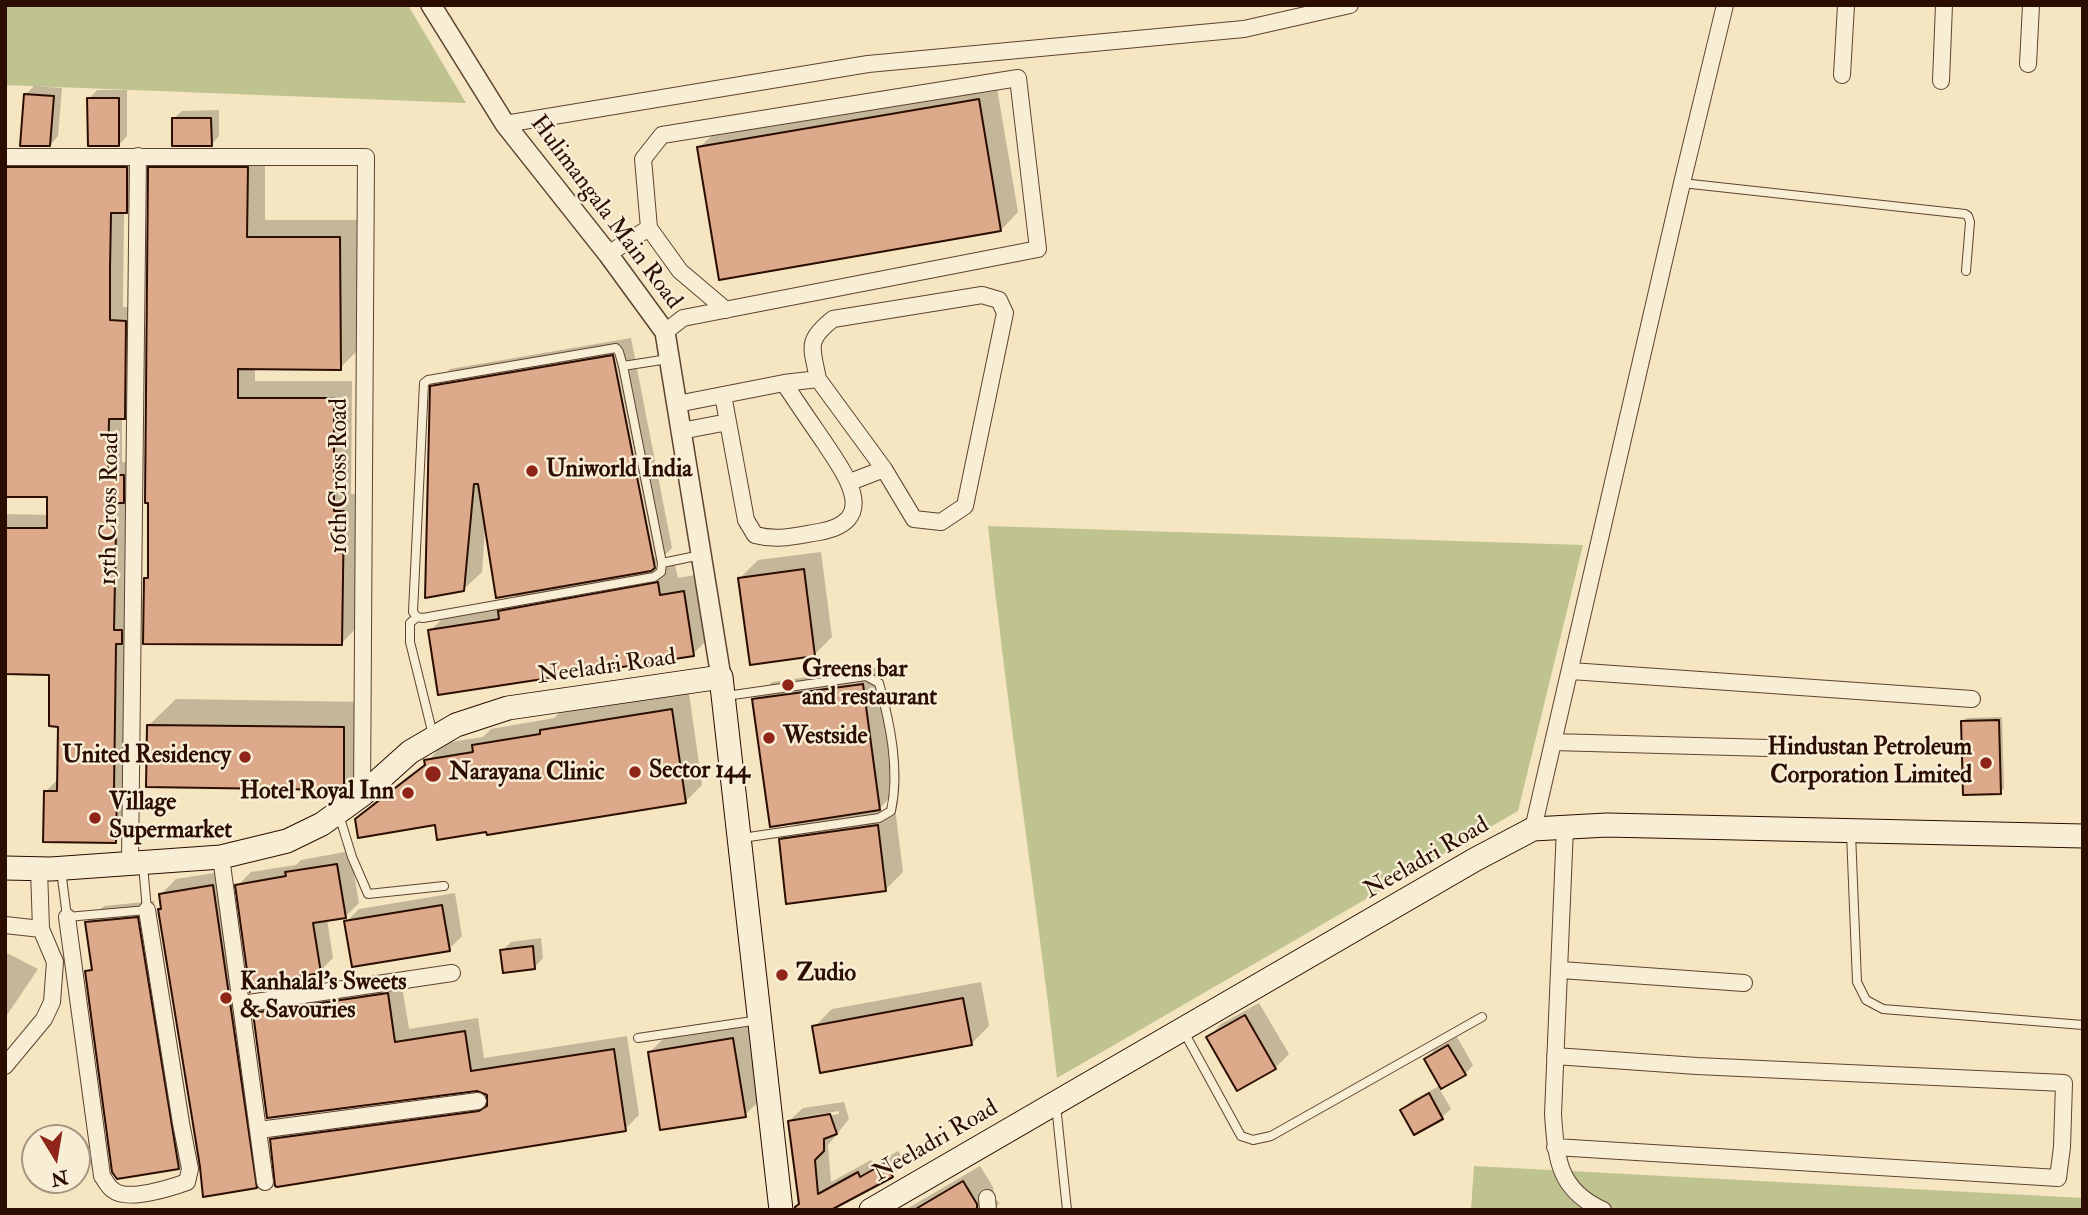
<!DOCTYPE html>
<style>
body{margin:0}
#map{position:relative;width:2088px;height:1215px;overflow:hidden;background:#f5e5c0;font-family:"IM FELL Double Pica",serif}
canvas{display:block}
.frame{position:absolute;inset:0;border:7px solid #2b0d01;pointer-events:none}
.north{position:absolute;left:21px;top:1124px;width:70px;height:70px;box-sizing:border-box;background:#f8eed6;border:2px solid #a69481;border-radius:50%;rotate:169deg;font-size:19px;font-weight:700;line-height:28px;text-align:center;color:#2b0d01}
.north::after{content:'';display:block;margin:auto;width:24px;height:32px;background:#8f2418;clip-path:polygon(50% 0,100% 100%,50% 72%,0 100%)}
</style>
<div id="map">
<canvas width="2088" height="1215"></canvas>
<div class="frame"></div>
<div class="north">N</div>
</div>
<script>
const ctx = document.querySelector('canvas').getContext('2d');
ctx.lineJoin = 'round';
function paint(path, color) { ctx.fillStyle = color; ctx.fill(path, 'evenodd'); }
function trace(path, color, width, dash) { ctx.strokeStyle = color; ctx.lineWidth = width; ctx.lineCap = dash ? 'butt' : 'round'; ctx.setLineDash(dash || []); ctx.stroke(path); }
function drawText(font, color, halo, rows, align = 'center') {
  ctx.font = font + ' "IM FELL Double Pica",serif'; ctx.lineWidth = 5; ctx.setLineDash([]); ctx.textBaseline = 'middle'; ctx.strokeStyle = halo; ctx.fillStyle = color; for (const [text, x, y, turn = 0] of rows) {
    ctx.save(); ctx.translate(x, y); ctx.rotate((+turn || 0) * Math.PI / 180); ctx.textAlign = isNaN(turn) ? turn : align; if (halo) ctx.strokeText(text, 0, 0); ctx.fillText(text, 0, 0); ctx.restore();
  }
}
paint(new Path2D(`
 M 5,5 L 408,5 L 466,103 L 5,85 Z
 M 988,526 L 1583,545 L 1518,811 L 1057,1078 C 1036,894 1007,711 988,526 Z
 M 1474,1166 L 2083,1198 L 2083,1210 L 1471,1210 Z`), '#bfc390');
paint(new Path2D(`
 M 996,82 L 1018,212 L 1001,230 L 699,148 L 717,130 Z
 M 34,86 L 62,88 L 58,136 L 50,145 L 25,95 Z
 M 97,90 L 127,90 L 127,136 L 119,145 L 89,99 Z
 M 219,110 L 219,136 L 211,145 L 173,119 L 182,111 Z
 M 168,150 L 265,150 L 265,220 L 358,220 L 358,350 L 340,368 L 255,368 L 255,381 L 352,381 L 351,494 L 361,494 L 359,625 L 342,643 L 146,579 L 149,575 L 150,168 Z
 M 5,152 L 141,154 L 140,197 L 124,211 L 123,307 L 139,307 L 138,403 L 122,417 L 122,462 L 137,462 L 129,827 L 115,841 L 46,791 L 59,778 L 60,725 L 51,673 L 5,672 L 5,514 L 49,515 L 49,495 L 5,495 Z
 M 631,338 L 672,548 L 650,570 L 675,565 L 678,578 L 701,574 L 711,636 L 693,654 L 430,631 L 448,613 L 508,604 L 519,592 L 485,528 L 482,572 L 463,590 L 432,387 L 450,369 ZM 613,346 L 655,557 L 651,557 L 610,347 Z
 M 821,552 L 832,637 L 814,655 L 740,578 L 758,560 Z
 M 880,667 L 897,790 L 877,811 L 895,808 L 903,872 L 885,890 L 780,840 L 800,820 L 754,699 L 772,682 Z
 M 689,693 L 702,785 L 685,802 L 488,830 L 436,823 L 357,820 L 374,802 L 427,762 L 444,743 L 483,737 L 491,729 L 554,718 L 559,713 Z
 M 176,699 L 369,702 L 370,762 L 343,788 L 149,725 Z
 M 2002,717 L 2004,788 L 2000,792 L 1963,722 L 1967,718 Z
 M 350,851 L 359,903 L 346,916 L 327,919 L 333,958 L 320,971 L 258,982 L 251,988 L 237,886 L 251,872 L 296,865 L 301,860 Z
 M 227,871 L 271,1172 L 256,1187 L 159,910 L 163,906 L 161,894 L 176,879 Z
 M 455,893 L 462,936 L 449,949 L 346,922 L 359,909 Z
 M 154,901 L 195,1151 L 178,1168 L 87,972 L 93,966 L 86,923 L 104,906 Z
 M 541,938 L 543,958 L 535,967 L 502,951 L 511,942 Z
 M 5,952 L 38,969 L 5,1018 Z
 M 401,980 L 409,1029 L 478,1018 L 484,1058 L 627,1036 L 639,1115 L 625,1129 L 272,1140 L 286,1126 L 490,1099 L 484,1090 L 255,1014 L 269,1000 Z
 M 981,982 L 989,1026 L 971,1044 L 814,1027 L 832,1009 Z
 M 1259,1003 L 1289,1054 L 1275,1068 L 1237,1089 L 1208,1038 L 1221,1024 Z
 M 751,1021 L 763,1097 L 745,1115 L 650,1052 L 668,1034 Z
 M 1457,1037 L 1473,1065 L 1465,1074 L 1439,1088 L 1451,1109 L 1442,1117 L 1415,1133 L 1402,1110 L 1411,1101 L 1441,1085 L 1426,1059 L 1434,1050 Z
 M 844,1102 L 849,1119 L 828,1145 L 831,1182 L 871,1160 L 874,1165 L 898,1151 L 905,1162 L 892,1176 L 802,1210 L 789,1121 L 803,1108 ZM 839,1111 L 839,1114 L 802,1120 L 802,1117 Z
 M 980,1166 L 993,1187 L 995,1199 L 1000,1203 L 993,1210 L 905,1210 Z`), '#0003');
const building = new Path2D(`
 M 24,94 L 54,96 L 50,146 L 20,146 Z
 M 87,98 L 119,98 L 119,146 L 88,146 Z
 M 979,99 L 1001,231 L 719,280 L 697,147 Z
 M 172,118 L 211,118 L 212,146 L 172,146 Z
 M 5,167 L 127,167 L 127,213 L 111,213 L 110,269 L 110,320 L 126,321 L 125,419 L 109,419 L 108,475 L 124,475 L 124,503 L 114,503 L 113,531 L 116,531 L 114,630 L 122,630 L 122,644 L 116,644 L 114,791 L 117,791 L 116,843 L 43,842 L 44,791 L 57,791 L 58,727 L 49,726 L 49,675 L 5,674 L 5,528 L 47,528 L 47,497 L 5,497 Z
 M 148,167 L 248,167 L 247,237 L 340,237 L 341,370 L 238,369 L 238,398 L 334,398 L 334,511 L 344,511 L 342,645 L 143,644 L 144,578 L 148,578 L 148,503 L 145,503 Z
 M 613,355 L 655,568 L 651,571 L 496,598 L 478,484 L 474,484 L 464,591 L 425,598 L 430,386 Z
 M 804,569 L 815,656 L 750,665 L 738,578 Z
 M 658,582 L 660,595 L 684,591 L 694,656 L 438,695 L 428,630 L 499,619 L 498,611 Z
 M 863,684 L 880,810 L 770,827 L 752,699 Z
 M 672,709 L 686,803 L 487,835 L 486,832 L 437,840 L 435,825 L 358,838 L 355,819 L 425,765 L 424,760 L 473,752 L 472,745 L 540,734 L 540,730 Z
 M 1999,720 L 2001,794 L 1963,795 L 1961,721 Z
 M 147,725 L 344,727 L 344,790 L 146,787 Z
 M 878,825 L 886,891 L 786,904 L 779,839 Z
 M 337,864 L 346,918 L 313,923 L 321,973 L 250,985 L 250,992 L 235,885 L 286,876 L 285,872 Z
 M 213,885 L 257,1188 L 203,1197 L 200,1167 L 158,909 L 161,909 L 159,894 Z
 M 442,905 L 450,951 L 352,967 L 344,921 Z
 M 138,917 L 179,1169 L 117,1179 L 112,1172 L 85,971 L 92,970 L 85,922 Z
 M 533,946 L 535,969 L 503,973 L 500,950 Z
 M 388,993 L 395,1042 L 465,1031 L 471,1071 L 614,1049 L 626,1131 L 277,1187 L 275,1186 L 270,1139 L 479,1111 L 487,1106 L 487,1095 L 477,1091 L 267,1118 L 253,1013 Z
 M 963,998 L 972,1045 L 820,1073 L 812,1026 Z
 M 1245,1015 L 1276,1069 L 1237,1091 L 1206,1037 Z
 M 733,1038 L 746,1117 L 660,1130 L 648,1052 Z
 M 1448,1045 L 1466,1075 L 1441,1089 L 1424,1059 Z
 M 1429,1093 L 1443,1119 L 1414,1135 L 1400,1110 Z
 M 830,1114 L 837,1134 L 824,1139 L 824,1151 L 815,1160 L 818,1194 L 858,1172 L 860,1177 L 885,1163 L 893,1177 L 831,1210 L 795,1210 L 795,1207 L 799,1204 L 788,1121 Z
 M 963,1181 L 977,1204 L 977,1210 L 914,1210 Z`);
paint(building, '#dca98a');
trace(building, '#2b0d01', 2);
const service = new Path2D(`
 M 1682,183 L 1965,214 L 1968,216 L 1970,222 L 1966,271
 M 623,366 L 668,359
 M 662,563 L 661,572 L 654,577 L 423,618 L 417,617 L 413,612 L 424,383 L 428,380 L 616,348 L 619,352 L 623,366 L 662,563 L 701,555
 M 417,617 L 410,623 L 410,642 L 433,735
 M 726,696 L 866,676 L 879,683 C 890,723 900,770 891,811 L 879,818 L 742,838
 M 339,815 L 352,857 L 368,894 L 444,886
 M 1851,833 L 1857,982 L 1866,1000 L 1883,1009 L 2083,1025
 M 61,870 L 67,917 L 147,910 L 143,865
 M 1184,1032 L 1241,1136 L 1253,1140 L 1271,1136 L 1482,1017
 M 638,1038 L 759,1020
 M 1056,1105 L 1067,1210`);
const minor = new Path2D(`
 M 2028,64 L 2031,5
 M 1842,75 L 1846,5
 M 1941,81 L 1944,5
 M 505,124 L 868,64 L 1244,29 L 1350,5
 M 5,157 L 366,157 L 362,795
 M 649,228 L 680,271 L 726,310
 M 608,254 L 649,228 L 643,159 L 662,135 L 1018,78 L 1038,249 L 683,318 L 665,332
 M 818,379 L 884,469
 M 784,383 L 818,379 C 812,347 805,341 833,319 L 982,295 L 999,300 L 1005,313 L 965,506 L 941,522 L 914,519 L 884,469 L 850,482
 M 677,404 L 784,383 C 797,403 811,423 824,442 C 845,474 881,521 819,532 C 795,536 778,541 755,535 L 746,520 L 723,395
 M 681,431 L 728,422
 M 1571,671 L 1972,699
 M 1553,742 L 1768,748
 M 1565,827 L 1553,1114 C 1556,1158 1558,1190 1603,1210
 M 1533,829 L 1682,183 L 1725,5
 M 221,857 L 265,1182
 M 130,863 L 138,156
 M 39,869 L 41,929
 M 67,917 L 102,1176 C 105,1180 108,1187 113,1190 C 127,1202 170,1188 187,1182 L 190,1169 L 181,1123 L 147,910
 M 5,925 L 41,929 L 55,962 L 52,1002 L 44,1019 L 5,1066
 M 1561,970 L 1744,983
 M 242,1004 L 452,973
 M 1555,1056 L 1697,1066 L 2064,1083 L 2062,1147 L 2058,1178 L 1555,1147
 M 259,1130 L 478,1101
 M 987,1198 L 988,1210`);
const tertiary = new Path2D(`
 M 431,5 L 505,124 L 608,254 L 665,332 L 721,677`);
const secondary = new Path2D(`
 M 5,868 L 51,869 L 221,857 L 287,841 L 322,824 L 362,795 L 410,752 L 456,725 L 508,708 L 721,677 L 781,1210
 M 871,1210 L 1476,859 L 1533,829 L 1607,825 L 2083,836`);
trace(service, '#5e4331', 10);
trace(minor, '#5e4331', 18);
trace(tertiary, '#5e4331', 22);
trace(secondary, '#2b0d01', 25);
trace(service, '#f8eed6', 8);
trace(minor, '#f8eed6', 16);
trace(tertiary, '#f8eed6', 19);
trace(secondary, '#f8eed6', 23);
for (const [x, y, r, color] of [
 [532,471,7,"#8f2418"],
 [788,685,7,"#8f2418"],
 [769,738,7,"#8f2418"],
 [245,757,7,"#8f2418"],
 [1986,763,7,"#8f2418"],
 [635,772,7,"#8f2418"],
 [433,774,9,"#8f2418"],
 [408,793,7,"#8f2418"],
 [95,818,7,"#8f2418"],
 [782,975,7,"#8f2418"],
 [226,998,7,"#8f2418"]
]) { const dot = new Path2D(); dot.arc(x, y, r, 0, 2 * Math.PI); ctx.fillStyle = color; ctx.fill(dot); trace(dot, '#f8eed6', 2.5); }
drawText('24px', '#2b0d01', '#f8eed6', [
 ["Hulimangala Main Road",605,213,53],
 ["16th Cross Road",341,476,-90],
 ["15th Cross Road",111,509,-89],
 ["Neeladri Road",607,668,-8],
 ["Neeladri Road",1427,859,-30],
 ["Neeladri Road",936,1142,-30]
]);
drawText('bold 24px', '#2b0d01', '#f8eed6', [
 ["Uniworld India",546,471],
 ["Greens bar",802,671],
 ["and restaurant",802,699],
 ["Westside",783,738],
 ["Hindustan Petroleum",1972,749,"right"],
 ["Corporation Limited",1972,777,"right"],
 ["United Residency",231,757,"right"],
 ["Sector 144",649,772],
 ["Narayana Clinic",449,774],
 ["Hotel Royal Inn",394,793,"right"],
 ["Village",109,804],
 ["Supermarket",109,832],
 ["Zudio",796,975],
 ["Kanhalal's Sweets",240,984],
 ["& Savouries",240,1012]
], 'left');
</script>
